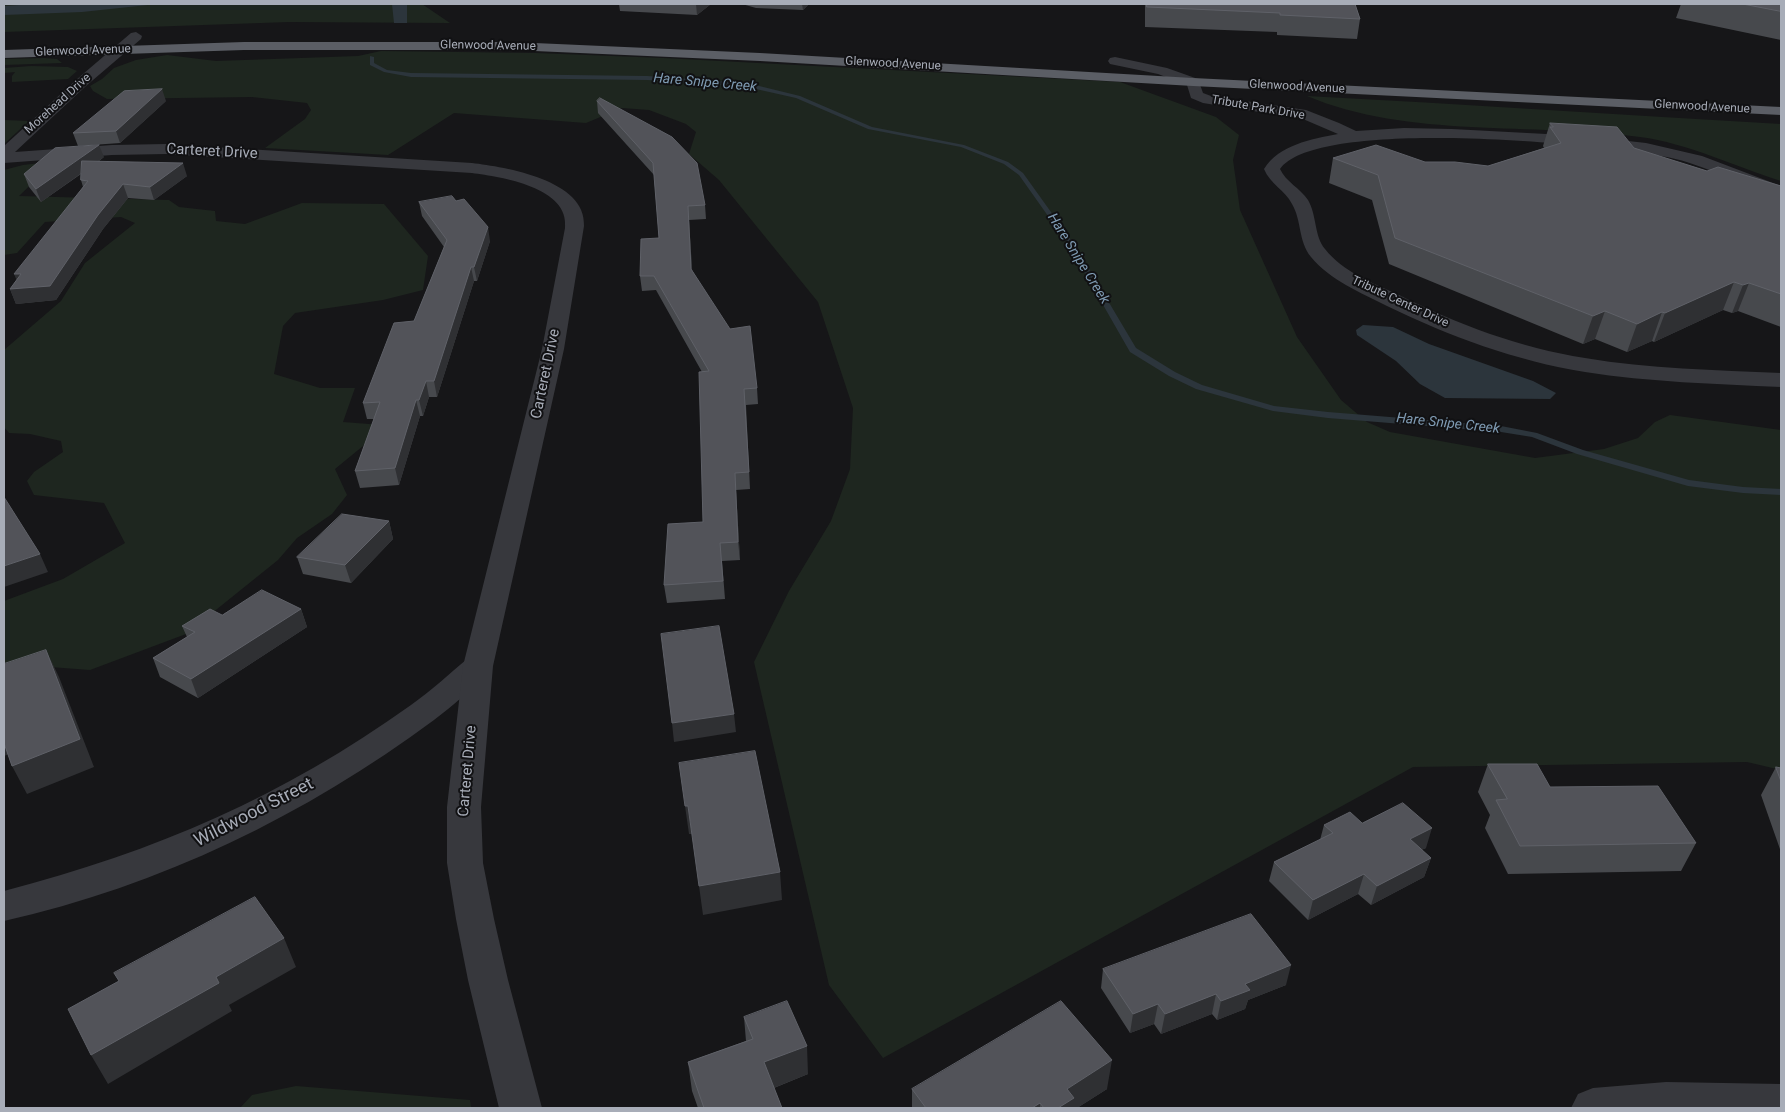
<!DOCTYPE html>
<style>
body{margin:0}
#map{position:relative;width:1785px;height:1112px;overflow:hidden;background:#161618;font-family:Roboto,sans-serif}
canvas{display:block}
.frame{position:absolute;inset:0;border:5px solid #a8adb8;pointer-events:none}
</style>
<div id="map">
<canvas width="1785" height="1112"></canvas>
<div class="frame"></div>
</div>
<script>
const ctx = document.querySelector('canvas').getContext('2d');
ctx.lineJoin = 'round';
function paint(path, color) { ctx.fillStyle = color; ctx.fill(path, 'evenodd'); }
function trace(path, color, width, dash) { ctx.strokeStyle = color; ctx.lineWidth = width; ctx.lineCap = dash ? 'butt' : 'round'; ctx.setLineDash(dash || []); ctx.stroke(path); }
function drawText(font, color, halo, rows, align = 'center') {
  ctx.font = font + ' Roboto,sans-serif'; ctx.lineWidth = 4; ctx.setLineDash([]); ctx.textBaseline = 'middle'; ctx.strokeStyle = halo; ctx.fillStyle = color; for (const [text, x, y, turn = 0] of rows) {
    ctx.save(); ctx.translate(x, y); ctx.rotate((+turn || 0) * Math.PI / 180); ctx.textAlign = isNaN(turn) ? turn : align; if (halo) ctx.strokeText(text, 0, 0); ctx.fillText(text, 0, 0); ctx.restore();
  }
}
paint(new Path2D(`
 M 4,4 L 422,4 L 450,23 L 289,22 L 4,32 Z
 M 381,51 L 536,53 L 663,58 L 1120,82 L 1216,117 L 1239,135 L 1233,160 L 1240,210 L 1297,337 L 1341,400 L 1367,422 L 1390,432 L 1535,458 L 1604,449 L 1638,438 L 1655,422 L 1670,415 L 1781,430 L 1781,770 L 1747,762 L 1413,767 L 883,1058 L 829,985 L 754,662 L 789,591 L 831,521 L 850,469 L 853,408 L 818,302 L 719,180 L 689,154 L 696,132 L 686,124 L 649,110 L 622,108 L 586,123 L 454,113 L 388,155 L 265,148 L 305,119 L 311,110 L 307,103 L 252,97 L 107,99 L 93,91 L 90,86 L 102,79 L 114,68 L 136,60 L 167,55 L 216,61 L 358,56 Z
 M 44,58 L 57,59 L 62,63 L 4,65 L 4,59 Z
 M 31,66 L 68,67 L 77,71 L 68,79 L 12,82 L 12,76 L 15,72 L 4,73 L 4,68 Z
 M 1307,96 C 1465,104 1623,115 1781,124 L 1781,181 C 1736,167 1687,143 1640,137 C 1532,122 1409,139 1307,96 Z
 M 4,120 L 29,121 L 4,144 Z
 M 50,162 L 48,168 L 19,196 L 169,200 L 179,207 L 215,211 L 216,221 L 245,224 L 302,203 L 384,204 L 428,256 L 423,290 L 383,300 L 295,313 L 283,326 L 274,374 L 320,388 L 355,388 L 343,422 L 382,425 L 363,446 L 335,469 L 347,495 L 332,514 L 297,538 L 278,560 L 186,634 L 90,670 L 50,667 L 4,680 L 4,601 L 63,579 L 125,543 L 104,503 L 34,495 L 27,481 L 34,472 L 63,452 L 61,441 L 30,434 L 9,433 L 4,427 L 4,350 L 61,301 L 85,263 L 135,223 L 121,217 L 45,222 L 17,253 L 4,255 L 4,170 L 23,165 Z
 M 296,1086 L 470,1100 L 471,1108 L 240,1108 L 252,1095 Z`), '#1e261f');
paint(new Path2D(`
 M 34,4 L 157,4 L 82,12 L 4,15 L 4,6 Z
 M 392,4 L 407,4 L 407,23 L 394,23 Z
 M 1363,325 L 1393,327 L 1429,344 L 1533,381 L 1556,393 L 1550,399 L 1445,398 L 1420,384 L 1396,361 L 1357,335 L 1356,330 Z`), '#2c353c');
paint(new Path2D(`
 M 370,56 L 374,57 L 374,63 L 387,70 L 411,73 L 647,76 L 747,83 L 800,96 L 872,127 L 964,145 L 1008,162 L 1023,173 L 1076,247 L 1136,348 L 1175,372 L 1202,385 L 1274,406 L 1328,412 L 1501,426 L 1537,433 L 1583,450 L 1689,480 L 1743,487 L 1781,489 L 1781,495 L 1743,493 L 1688,486 L 1577,454 L 1532,437 L 1501,432 L 1328,418 L 1273,411 L 1196,389 L 1169,376 L 1130,352 L 1070,247 L 1019,175 L 1004,164 L 961,147 L 868,129 L 796,98 L 747,87 L 647,80 L 411,77 L 384,72 L 370,65 Z`), '#2c353c');
paint(new Path2D(`
 M 1115,57 L 1167,68 L 1198,79 L 1203,93 L 1211,96 L 1306,110 L 1339,123 L 1356,131 L 1404,128 L 1452,129 L 1584,136 L 1646,143 L 1702,156 L 1781,186 L 1781,197 C 1742,187 1707,165 1667,157 C 1604,144 1317,116 1280,169 C 1286,182 1300,188 1308,200 C 1317,215 1314,236 1325,249 C 1343,272 1373,283 1399,295 C 1457,324 1520,348 1585,358 C 1649,369 1716,370 1781,373 L 1781,387 C 1716,384 1649,382 1585,372 C 1516,361 1449,336 1387,306 C 1361,293 1330,280 1311,257 C 1298,241 1302,221 1292,204 C 1285,190 1270,184 1264,169 C 1279,145 1311,139 1338,134 L 1303,119 L 1203,103 L 1191,98 L 1187,85 L 1158,74 L 1110,64 L 1108,61 L 1110,58 Z
 M 478,656 L 489,659 L 493,666 L 489,673 C 471,689 453,706 434,720 C 306,815 160,886 4,921 L 4,891 C 157,851 282,797 411,705 C 431,691 449,674 467,659 Z`), '#37383d');
paint(new Path2D(`
 M 136,32 L 142,36 L 141,39 L 86,86 L 15,152 L 112,145 L 166,144 L 472,163 C 505,167 587,180 584,226 L 564,349 L 493,666 L 481,807 L 483,863 L 494,919 L 508,980 L 542,1108 L 499,1108 L 468,980 L 456,919 L 447,863 L 447,807 L 463,666 L 542,349 L 565,228 C 570,187 501,177 472,173 L 166,154 L 112,155 L 4,163 L 4,146 L 76,80 L 131,33 Z
 M 1666,1082 L 1781,1084 L 1781,1108 L 1571,1108 L 1578,1094 L 1593,1088 Z`), '#37383d');
paint(new Path2D(`
 M 244,42 L 512,42 L 760,53 L 1193,78 L 1781,107 L 1781,115 L 1193,86 L 760,61 L 512,50 L 244,50 L 4,58 L 4,50 Z`), '#5b5e65');
paint(new Path2D(`
 M 619,4 L 711,4 L 697,15 L 620,11 Z
 M 742,4 L 809,4 L 803,10 L 756,8 Z
 M 1145,4 L 1355,4 L 1360,19 L 1357,39 L 1277,35 L 1277,32 L 1145,27 Z
 M 1681,4 L 1781,4 L 1781,40 L 1676,18 Z
 M 166,101 L 120,143 L 78,146 L 73,133 Z
 M 597,101 L 705,205 L 706,219 L 689,220 L 692,270 L 757,388 L 758,404 L 746,405 L 750,489 L 736,490 L 740,560 L 722,561 L 725,599 L 667,603 L 664,585 L 703,522 L 702,372 L 656,290 L 642,291 L 640,276 L 659,238 L 654,175 L 598,113 Z
 M 1550,123 L 1707,171 L 1781,186 L 1781,327 L 1738,311 L 1732,313 L 1723,310 L 1654,342 L 1652,341 L 1627,352 L 1595,339 L 1583,344 L 1389,264 L 1372,200 L 1329,183 L 1333,158 L 1425,162 L 1488,166 L 1544,148 L 1543,146 Z
 M 104,157 L 99,161 L 187,176 L 154,200 L 128,198 L 103,229 L 56,300 L 16,304 L 10,289 L 83,187 L 81,180 L 81,174 L 41,202 L 29,187 L 24,174 Z
 M 419,202 L 490,241 L 477,281 L 474,281 L 437,397 L 429,397 L 423,416 L 420,416 L 399,485 L 360,488 L 355,471 L 374,419 L 367,419 L 363,403 L 414,321 L 444,247 L 422,216 Z
 M 389,521 L 393,539 L 351,583 L 303,574 L 297,557 Z
 M 301,609 L 307,627 L 198,698 L 160,677 L 153,658 L 187,637 L 182,626 L 222,615 Z
 M 1488,764 L 1550,787 L 1696,843 L 1681,871 L 1508,874 L 1485,828 L 1490,815 L 1478,792 Z
 M 1776,767 L 1781,768 L 1781,852 L 1761,795 Z
 M 1362,823 L 1426,848 L 1421,850 L 1431,858 L 1424,877 L 1371,905 L 1358,894 L 1308,920 L 1269,881 L 1274,862 L 1320,840 L 1324,825 Z
 M 1103,969 L 1286,985 L 1248,1000 L 1245,1009 L 1217,1020 L 1212,1014 L 1161,1034 L 1154,1024 L 1130,1033 L 1101,988 Z
 M 744,1017 L 808,1074 L 774,1088 L 782,1108 L 698,1108 L 692,1091 L 688,1062 L 746,1041 Z
 M 912,1089 L 1107,1089 L 1077,1108 L 912,1108 Z`), '#47494d');
paint(new Path2D(`
 M 696,4 L 711,4 L 697,15 Z
 M 802,4 L 809,4 L 803,10 Z
 M 162,89 L 166,101 L 120,143 L 116,131 Z
 M 99,145 L 104,157 L 41,202 L 36,189 Z
 M 183,163 L 187,176 L 154,200 L 150,187 Z
 M 123,184 L 128,198 L 103,229 L 56,300 L 16,304 L 10,289 L 20,288 L 14,274 L 21,274 L 98,215 Z
 M 688,206 L 689,220 L 693,283 L 691,269 Z
 M 488,227 L 490,241 L 477,281 L 474,267 Z
 M 471,267 L 474,281 L 437,397 L 434,381 Z
 M 1734,282 L 1723,310 L 1654,342 L 1665,313 Z
 M 1749,283 L 1738,311 L 1732,313 L 1743,285 Z
 M 1605,311 L 1595,339 L 1583,344 L 1593,316 Z
 M 1662,312 L 1652,341 L 1627,352 L 1637,324 Z
 M 426,381 L 429,397 L 423,416 L 419,400 Z
 M 416,400 L 420,416 L 399,485 L 395,468 Z
 M 735,473 L 736,490 L 740,560 L 738,542 Z
 M 389,521 L 393,539 L 351,583 L 345,565 Z
 M 40,554 L 48,572 L 4,587 L 4,566 Z
 M 301,609 L 307,627 L 198,698 L 191,679 Z
 M 46,650 L 59,677 L 94,767 L 27,794 L 12,766 Z
 M 734,714 L 736,732 L 674,742 L 672,723 Z
 M 4,737 L 12,753 L 4,756 Z
 M 685,806 L 688,806 L 692,834 L 689,834 Z
 M 1432,828 L 1426,848 L 1403,858 L 1410,839 Z
 M 1431,858 L 1424,877 L 1371,905 L 1377,886 Z
 M 780,872 L 782,900 L 703,915 L 699,886 Z
 M 1364,874 L 1358,894 L 1308,920 L 1313,900 Z
 M 284,938 L 296,967 L 229,1005 L 232,1011 L 108,1084 L 91,1055 L 216,977 Z
 M 1291,965 L 1286,985 L 1248,1000 L 1245,1009 L 1217,1020 L 1221,1001 L 1245,984 Z
 M 1216,994 L 1212,1014 L 1161,1034 L 1165,1014 Z
 M 1158,1004 L 1154,1024 L 1130,1033 L 1133,1014 Z
 M 807,1046 L 808,1074 L 766,1091 L 764,1062 Z
 M 1112,1060 L 1107,1089 L 1077,1108 L 1058,1108 L 1067,1089 Z
 M 1040,1103 L 1040,1108 L 1032,1108 Z`), '#2f3033');
const building = new Path2D(`
 M 1147,4 L 1355,4 L 1360,19 L 1280,15 L 1280,13 L 1147,7 Z
 M 1743,4 L 1781,4 L 1781,11 Z
 M 162,89 L 116,131 L 73,133 L 124,91 Z
 M 600,98 L 672,137 L 697,163 L 705,205 L 688,206 L 691,269 L 730,329 L 750,326 L 757,388 L 744,389 L 749,472 L 735,473 L 738,542 L 720,543 L 723,581 L 664,585 L 668,524 L 703,522 L 699,372 L 709,371 L 654,276 L 640,276 L 641,239 L 659,238 L 653,163 L 597,101 Z
 M 1550,123 L 1617,127 L 1634,148 L 1707,171 L 1718,167 L 1781,186 L 1781,294 L 1749,283 L 1743,285 L 1734,282 L 1665,313 L 1662,312 L 1637,324 L 1605,311 L 1593,316 L 1395,238 L 1378,175 L 1333,158 L 1376,145 L 1425,162 L 1455,162 L 1488,166 L 1561,143 L 1550,127 L 1553,127 Z
 M 99,145 L 36,189 L 24,174 L 55,148 Z
 M 82,161 L 183,163 L 150,187 L 123,184 L 98,215 L 50,286 L 10,289 L 21,274 L 14,274 L 88,181 L 81,180 Z
 M 452,196 L 456,201 L 464,199 L 488,227 L 474,267 L 471,267 L 434,381 L 426,381 L 419,400 L 416,400 L 395,468 L 355,471 L 380,402 L 363,403 L 394,323 L 414,321 L 447,240 L 419,202 Z
 M 4,497 L 40,554 L 4,566 Z
 M 342,514 L 389,521 L 345,565 L 297,557 Z
 M 262,590 L 301,609 L 191,679 L 153,658 L 195,632 L 182,626 L 210,609 L 222,615 Z
 M 719,626 L 734,714 L 672,723 L 661,634 Z
 M 46,650 L 80,739 L 12,766 L 4,743 L 4,664 Z
 M 755,751 L 780,872 L 699,886 L 688,806 L 685,806 L 679,763 Z
 M 1488,764 L 1537,764 L 1550,787 L 1658,786 L 1696,843 L 1520,846 L 1496,800 L 1507,799 Z
 M 1776,767 L 1781,768 L 1781,781 Z
 M 1403,803 L 1432,828 L 1410,839 L 1431,858 L 1377,886 L 1364,874 L 1313,900 L 1274,862 L 1333,833 L 1324,825 L 1350,812 L 1362,823 Z
 M 255,897 L 284,938 L 216,977 L 219,983 L 91,1055 L 68,1009 L 119,981 L 114,973 Z
 M 1251,914 L 1291,965 L 1245,984 L 1250,990 L 1221,1001 L 1216,994 L 1165,1014 L 1158,1004 L 1133,1014 L 1103,969 Z
 M 787,1001 L 807,1046 L 764,1062 L 782,1108 L 704,1108 L 688,1062 L 753,1039 L 744,1017 Z
 M 1061,1001 L 1112,1060 L 1067,1089 L 1074,1098 L 1058,1108 L 1044,1108 L 1040,1103 L 1032,1108 L 926,1108 L 912,1089 Z`);
paint(building, '#525359');
trace(building, '#5f6168', 1);
drawText('12px', '#a8adb8', '#111113', [
 ["Glenwood Avenue",488,46,1],
 ["Glenwood Avenue",83,51,-2],
 ["Glenwood Avenue",893,64,3],
 ["Glenwood Avenue",1297,87,3],
 ["Morehead Drive",58,104,-42],
 ["Glenwood Avenue",1702,107,3],
 ["Tribute Park Drive",1258,108,10],
 ["Tribute Center Drive",1400,302,25]
]);
drawText('italic 14px', '#7f9bb3', '#111113', [
 ["Hare Snipe Creek",705,83,5],
 ["Hare Snipe Creek",1078,259,58],
 ["Hare Snipe Creek",1448,424,6]
]);
drawText('15px', '#a8adb8', '#111113', [
 ["Carteret Drive",212,152,3],
 ["Carteret Drive",546,374,-78],
 ["Carteret Drive",468,771,-85]
]);
drawText('18px', '#a8adb8', '#111113', [
 ["Wildwood Street",254,813,-27]
]);
</script>
